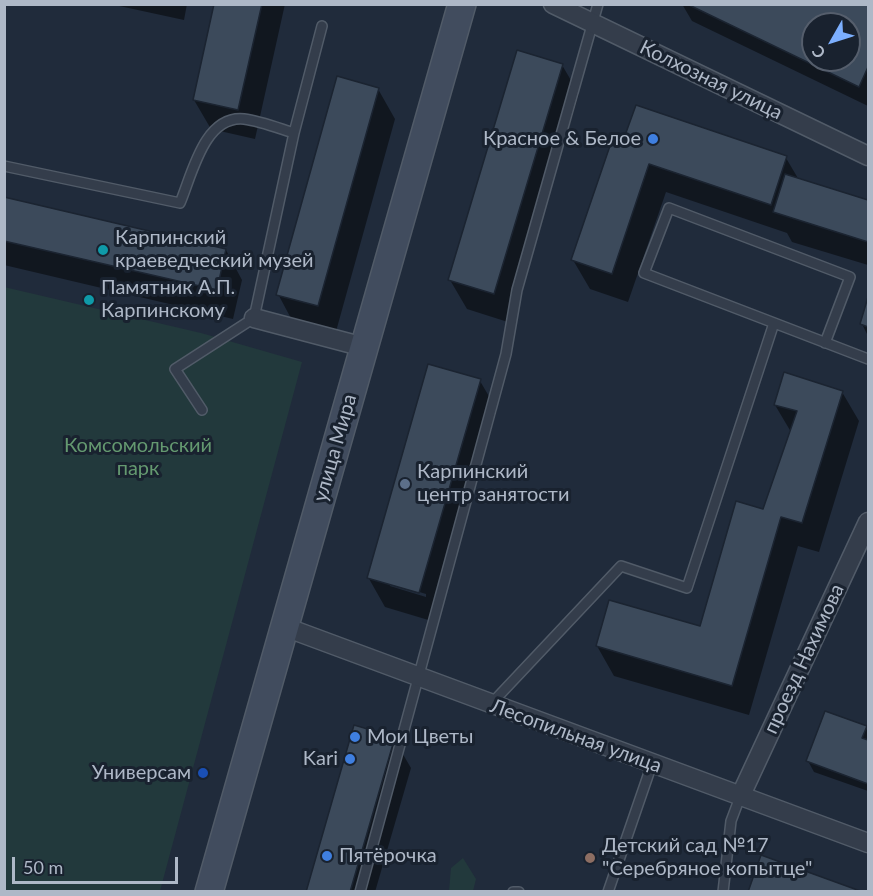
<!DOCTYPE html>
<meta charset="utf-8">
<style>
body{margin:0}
#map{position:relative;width:873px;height:896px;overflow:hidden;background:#202b3b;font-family:Lato,sans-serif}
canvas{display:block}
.frame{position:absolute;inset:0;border:6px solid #aeb8c7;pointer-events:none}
.north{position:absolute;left:801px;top:12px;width:60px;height:60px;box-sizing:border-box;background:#19222f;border:2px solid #555e6c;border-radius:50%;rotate:231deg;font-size:16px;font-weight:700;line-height:24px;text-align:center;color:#aeb8c7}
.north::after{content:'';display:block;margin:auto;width:21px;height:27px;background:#7caffe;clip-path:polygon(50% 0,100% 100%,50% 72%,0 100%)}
.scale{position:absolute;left:12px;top:857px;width:166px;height:27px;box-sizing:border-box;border:3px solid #aeb8c7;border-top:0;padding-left:8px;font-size:18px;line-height:21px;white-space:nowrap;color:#aeb8c7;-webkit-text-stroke:4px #19222f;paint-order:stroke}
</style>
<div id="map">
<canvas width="873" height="896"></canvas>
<div class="frame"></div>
<div class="north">С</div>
<div class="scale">50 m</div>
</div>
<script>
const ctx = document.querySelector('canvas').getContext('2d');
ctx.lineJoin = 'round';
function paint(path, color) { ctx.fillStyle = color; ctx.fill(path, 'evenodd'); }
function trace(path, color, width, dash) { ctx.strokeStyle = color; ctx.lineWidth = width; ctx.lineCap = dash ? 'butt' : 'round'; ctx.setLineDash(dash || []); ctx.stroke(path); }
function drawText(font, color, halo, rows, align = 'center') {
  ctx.font = font + ' Lato,sans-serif'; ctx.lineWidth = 6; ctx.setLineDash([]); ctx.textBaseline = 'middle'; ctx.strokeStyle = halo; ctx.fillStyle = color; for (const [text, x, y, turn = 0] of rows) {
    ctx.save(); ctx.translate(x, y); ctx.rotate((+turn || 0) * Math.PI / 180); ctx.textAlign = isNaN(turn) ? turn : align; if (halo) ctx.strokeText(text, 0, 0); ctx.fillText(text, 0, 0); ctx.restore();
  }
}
paint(new Path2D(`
 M 4,287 L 201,333 L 302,362 L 160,891 L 5,891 Z
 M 463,858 L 476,879 L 473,891 L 449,891 L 451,868 Z`), '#22393c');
paint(new Path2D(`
 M 110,4 L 187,4 L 184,20 Z
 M 216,4 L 285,4 L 255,139 L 211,129 L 194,100 Z
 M 682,4 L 868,4 L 868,106 L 692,21 ZM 813,24 L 849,24 L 849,60 L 813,60 Z
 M 562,65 L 579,94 L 511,323 L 467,309 L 450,280 Z
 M 378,89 L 395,119 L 335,335 L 294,324 L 278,294 Z
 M 624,143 L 786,158 L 799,180 L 868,201 L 868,265 L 792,242 L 787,233 L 666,192 L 628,302 L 590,289 L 573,260 Z
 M 4,199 L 226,250 L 242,280 L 233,319 L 4,265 Z
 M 868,302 L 868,336 L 862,324 Z
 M 480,381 L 497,410 L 435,622 L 385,607 L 368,577 ZM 390,583 L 426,594 L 426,597 L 390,586 Z
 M 842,392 L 859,421 L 819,552 L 798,546 L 749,715 L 614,676 L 597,646 L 701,628 L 764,511 L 791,432 L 775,405 Z
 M 866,728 L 868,733 L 868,791 L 814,772 L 808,761 Z
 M 394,739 L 411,768 L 375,892 L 307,892 Z`), '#0007');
const building = new Path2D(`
 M 214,4 L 262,4 L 238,110 L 193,100 Z
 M 687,4 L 868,4 L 868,67 L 859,87 ZM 813,24 L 849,24 L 849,60 L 813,60 Z
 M 517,50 L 563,64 L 494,294 L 448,280 Z
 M 337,76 L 379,88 L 318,306 L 276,295 Z
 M 636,105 L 787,156 L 771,205 L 649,164 L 612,274 L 571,260 L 613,137 L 623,141 Z
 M 785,174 L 868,200 L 868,242 L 773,212 Z
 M 4,197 L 226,249 L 217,290 L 4,241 Z
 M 868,297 L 868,327 L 860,324 Z
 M 428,364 L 481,379 L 419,593 L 367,578 Z
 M 784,372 L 843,391 L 802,523 L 781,517 L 732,686 L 596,646 L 609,600 L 700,626 L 736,501 L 763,509 L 797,411 L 774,405 Z
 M 825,711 L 867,726 L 862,738 L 868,740 L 868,784 L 806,761 Z
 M 354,725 L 395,737 L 350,892 L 306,892 Z
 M 761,855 L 863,892 L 748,892 Z`);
paint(building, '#3c4a5b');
trace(building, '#1b2431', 1.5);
const service = new Path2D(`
 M 4,166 L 180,203 C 192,175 204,115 244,119 C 260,121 278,128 294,133
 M 825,343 L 850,277 L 669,208 L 644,273 L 868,359
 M 202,410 L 175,369 L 254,318 L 294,133 L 322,26
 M 491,704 L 621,566 L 687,588 L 774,323
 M 360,892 L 506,354 L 517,290 L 598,4
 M 513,892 L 519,892
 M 608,892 L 652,764
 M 723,892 L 731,821 L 740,797`);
const minor = new Path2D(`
 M 553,4 L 868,156
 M 254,318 L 364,347
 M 285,627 L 868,843
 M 740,797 L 868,522`);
const secondary = new Path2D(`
 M 209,892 L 462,4`);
trace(service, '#515b68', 12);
trace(minor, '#515b68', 21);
trace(secondary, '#515b68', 30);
trace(service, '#343d4b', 9);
trace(minor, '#343d4b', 18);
trace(secondary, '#414c5e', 27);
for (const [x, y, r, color] of [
 [653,139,6,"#3f7fe0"],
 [103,250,6,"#0f9aa8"],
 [89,300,6,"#0f9aa8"],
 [405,484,6,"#5c6f8a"],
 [355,737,6,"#3f7fe0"],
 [350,759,6,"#3f7fe0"],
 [203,773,6,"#1a4fb4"],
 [327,856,6,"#3f7fe0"],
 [590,858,6,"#8d6e63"]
]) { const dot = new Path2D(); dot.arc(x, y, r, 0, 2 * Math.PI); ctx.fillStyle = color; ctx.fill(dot); trace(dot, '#19222f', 2); }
drawText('20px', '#aeb8c7', '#19222f', [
 ["Колхозная улица",711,80,26],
 ["улица Мира",335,448,-74],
 ["проезд Нахимова",804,659,-65],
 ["Лесопильная улица",576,736,20]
]);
drawText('20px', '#aeb8c7', '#19222f', [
 ["Красное & Белое",641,139,"right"],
 ["Карпинский",115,238],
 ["краеведческий музей",115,261],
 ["Памятник А.П.",101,288],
 ["Карпинскому",101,311],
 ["Карпинский",417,472],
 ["центр занятости",417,495],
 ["Мои Цветы",367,737],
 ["Kari",338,759,"right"],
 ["Универсам",191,773,"right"],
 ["Детский сад №17",602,846],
 ["\"Серебряное копытце\"",602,869],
 ["Пятёрочка",339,856]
], 'left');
drawText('20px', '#649970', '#19222f', [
 ["Комсомольский",138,446],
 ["парк",138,469]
]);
</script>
